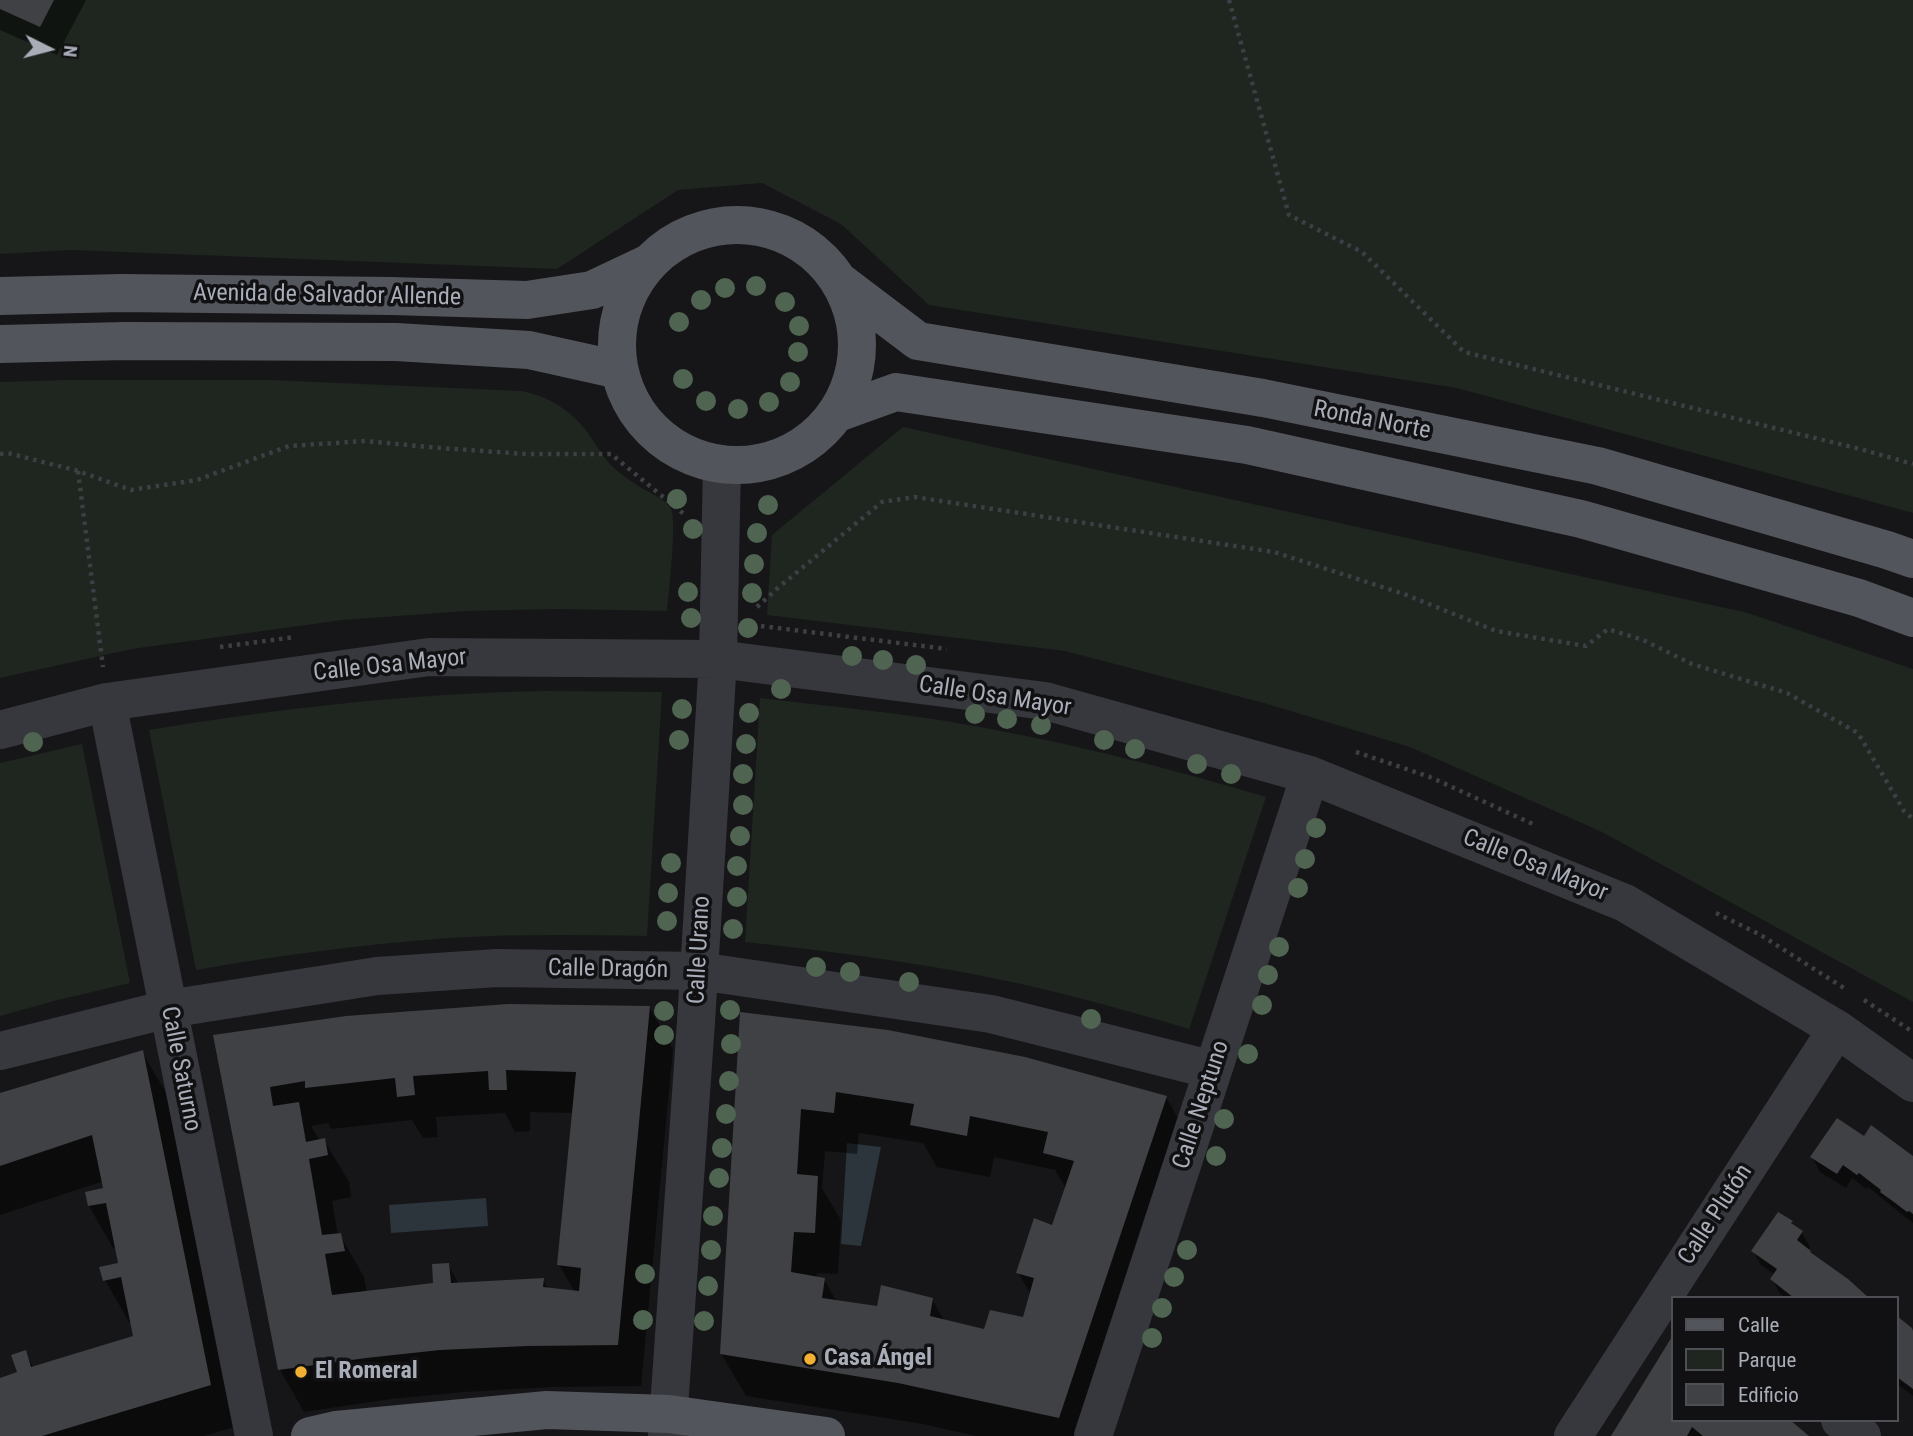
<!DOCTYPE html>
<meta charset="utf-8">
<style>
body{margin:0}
#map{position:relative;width:1913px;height:1436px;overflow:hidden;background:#161618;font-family:"Roboto Condensed",sans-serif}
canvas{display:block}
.legend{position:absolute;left:1671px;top:1296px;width:228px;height:126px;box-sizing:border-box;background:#111113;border:2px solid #4d4f55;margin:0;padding:9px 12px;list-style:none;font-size:21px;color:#a8adb8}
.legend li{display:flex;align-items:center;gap:14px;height:35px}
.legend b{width:35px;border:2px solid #4d4f55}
.north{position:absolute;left:14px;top:14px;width:70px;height:70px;-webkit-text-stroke:5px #111113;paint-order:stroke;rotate:96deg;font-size:19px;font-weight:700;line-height:28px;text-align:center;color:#a8adb8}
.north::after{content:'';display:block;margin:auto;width:24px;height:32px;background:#a8adb8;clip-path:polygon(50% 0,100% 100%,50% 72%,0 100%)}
</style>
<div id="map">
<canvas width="1913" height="1436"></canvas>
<ul class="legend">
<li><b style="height:9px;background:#53555c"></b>Calle</li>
<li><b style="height:19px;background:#1e261f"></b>Parque</li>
<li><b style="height:19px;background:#404145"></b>Edificio</li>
</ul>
<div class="north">N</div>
</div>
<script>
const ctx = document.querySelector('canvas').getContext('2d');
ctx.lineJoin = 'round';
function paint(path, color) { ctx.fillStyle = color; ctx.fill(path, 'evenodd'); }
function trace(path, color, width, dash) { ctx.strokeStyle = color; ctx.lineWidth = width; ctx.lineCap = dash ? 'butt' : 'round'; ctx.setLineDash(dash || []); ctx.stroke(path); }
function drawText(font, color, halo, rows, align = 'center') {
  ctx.font = font + ' "Roboto Condensed",sans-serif'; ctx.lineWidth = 7; ctx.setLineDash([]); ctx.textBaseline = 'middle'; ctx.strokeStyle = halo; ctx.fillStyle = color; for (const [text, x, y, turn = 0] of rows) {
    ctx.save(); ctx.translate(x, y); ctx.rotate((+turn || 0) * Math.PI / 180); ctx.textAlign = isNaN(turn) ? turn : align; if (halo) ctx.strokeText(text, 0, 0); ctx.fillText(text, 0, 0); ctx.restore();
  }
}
paint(new Path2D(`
 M 0,0 L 1913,0 L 1913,513 L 1457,388 L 929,305 L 841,224 L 762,183 L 678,190 L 557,269 L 71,250 L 0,254 Z
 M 67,380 L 270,380 L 522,391 C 547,396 569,409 585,429 C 595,442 602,457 614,468 C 623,476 635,484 645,490 C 654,495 665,499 671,509 C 677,520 669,593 667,611 L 557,609 L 467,611 L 342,620 L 132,649 L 0,678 L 0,382 Z
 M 903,427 L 1748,613 L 1913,669 L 1913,1002 L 1602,832 L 1410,747 L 1264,703 L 1065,651 L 767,615 L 772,535 Z
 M 549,691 L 662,692 L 647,936 C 582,935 516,934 450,938 C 365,944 281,955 196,970 L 149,730 C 281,708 414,693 549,691 Z
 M 760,698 C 820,705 880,711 940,720 C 1050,738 1159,765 1266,797 L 1189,1029 C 1116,1007 1042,987 967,973 C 893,959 819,950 745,942 Z
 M 82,744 L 130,983 L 58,1000 L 0,1016 L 0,763 Z`), '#1e261f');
paint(new Path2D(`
 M 847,1143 L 881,1147 L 861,1246 L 841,1244 Z
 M 486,1198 L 488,1226 L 391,1233 L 389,1205 Z`), '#2c353c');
paint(new Path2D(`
 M 0,0 L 86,0 L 57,55 L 0,30 Z
 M 649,1007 L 673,1049 L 641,1386 L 552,1387 L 465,1392 L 391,1399 L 304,1412 L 280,1370 L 215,1037 ZM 530,1112 L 574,1113 L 559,1265 L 575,1292 L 549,1290 L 543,1280 L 459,1284 L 448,1265 L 435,1285 L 367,1293 L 364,1277 L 340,1235 L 338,1235 L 332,1201 L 351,1197 L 349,1182 L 324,1140 L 320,1141 L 311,1126 L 328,1123 L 331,1129 L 412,1120 L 423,1138 L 438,1137 L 436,1117 L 505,1113 L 515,1132 L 530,1131 Z
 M 742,1014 L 1166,1097 L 1190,1139 L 1091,1436 L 976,1436 L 923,1424 L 746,1396 L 721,1354 ZM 859,1133 L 923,1143 L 937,1167 L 990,1177 L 994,1157 L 1055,1170 L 1067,1190 L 1054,1227 L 1018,1272 L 1031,1295 L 1024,1320 L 986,1331 L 945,1322 L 932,1299 L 878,1308 L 837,1302 L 824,1279 L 817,1278 L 817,1273 L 838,1274 L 841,1220 L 822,1188 L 825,1151 L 857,1154 Z
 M 142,1052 L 167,1094 L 234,1427 L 204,1436 L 0,1436 L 0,1380 L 19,1373 L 25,1352 L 34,1368 L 135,1337 L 132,1322 L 129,1322 L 105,1280 L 120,1264 L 117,1247 L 113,1248 L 89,1206 L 105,1189 L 104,1181 L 0,1215 L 0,1095 Z
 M 1864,1139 L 1913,1158 L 1913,1223 L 1868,1187 L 1866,1189 L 1852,1178 L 1846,1188 L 1820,1172 L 1812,1157 Z
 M 1791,1222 L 1794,1227 L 1802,1233 L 1810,1247 L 1808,1251 L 1868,1298 L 1785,1298 L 1780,1294 L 1772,1279 L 1775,1275 L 1761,1265 L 1753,1251 Z
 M 1897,1319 L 1913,1332 L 1913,1396 L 1897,1384 Z
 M 1673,1338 L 1673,1420 L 1807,1436 L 1613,1436 Z`), '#0007');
paint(new Path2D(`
 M 0,0 L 54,0 L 40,27 L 0,9 Z
 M 508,1004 L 650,1006 L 618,1345 L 527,1346 L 440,1350 L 366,1358 L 278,1370 L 213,1035 L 346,1016 ZM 506,1070 L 576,1072 L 557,1265 L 581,1268 L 579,1291 L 543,1287 L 544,1278 L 451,1283 L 449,1263 L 432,1264 L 433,1283 L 332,1295 L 325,1254 L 345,1251 L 341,1233 L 322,1235 L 309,1159 L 328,1155 L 325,1138 L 306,1142 L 299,1102 L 273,1106 L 270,1087 L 305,1081 L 305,1088 L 395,1078 L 397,1097 L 415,1095 L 413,1076 L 488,1071 L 489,1090 L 507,1090 Z
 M 740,1012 L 888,1030 L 1025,1057 L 1167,1096 L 1059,1418 L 898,1383 L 720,1354 ZM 836,1092 L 914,1104 L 910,1125 L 967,1136 L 970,1116 L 1048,1132 L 1043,1153 L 1074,1161 L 1052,1225 L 1034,1218 L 1016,1273 L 1034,1278 L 1023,1317 L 990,1310 L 984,1329 L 930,1316 L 933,1298 L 881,1285 L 877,1306 L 822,1298 L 825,1278 L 791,1272 L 794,1232 L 815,1233 L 818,1176 L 797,1174 L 801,1109 L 834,1113 Z
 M 143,1050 L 211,1385 L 42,1436 L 0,1436 L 0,1378 L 17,1372 L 11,1355 L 26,1350 L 31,1367 L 133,1336 L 121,1277 L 103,1281 L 99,1267 L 118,1263 L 106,1203 L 88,1206 L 85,1192 L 103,1188 L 92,1135 L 0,1166 L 0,1093 Z
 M 1837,1118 L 1864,1136 L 1871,1125 L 1913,1156 L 1913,1214 L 1909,1211 L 1907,1212 L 1894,1202 L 1880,1192 L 1881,1190 L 1859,1173 L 1857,1175 L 1843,1165 L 1837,1174 L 1810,1157 Z
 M 1778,1212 L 1793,1221 L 1791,1223 L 1803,1231 L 1797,1240 L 1811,1251 L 1810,1252 L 1848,1279 L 1869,1298 L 1794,1298 L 1770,1279 L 1777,1269 L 1751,1251 Z
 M 1897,1316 L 1912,1328 L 1913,1331 L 1913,1389 L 1897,1377 Z
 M 1673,1335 L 1673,1420 L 1790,1420 L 1809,1436 L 1703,1436 L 1692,1427 L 1687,1436 L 1611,1436 Z`), '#404145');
trace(new Path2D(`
 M 1229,0 L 1289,215 L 1362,252 L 1464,352 L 1860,449 L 1913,464
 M 0,454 L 8,453 L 78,471 L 131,490 L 197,480 L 289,446 L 365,441 L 440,448 L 525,454 L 611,454 L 685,515
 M 78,471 L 103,667
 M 757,607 L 779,587 L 882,502 L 915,497 L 1274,552 L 1404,594 L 1496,631 L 1586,646 L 1608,629 L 1643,640 L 1692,664 L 1787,693 L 1858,733 L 1904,811 L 1913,819
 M 761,626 L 947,649
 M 220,647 L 295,637
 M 1356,752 L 1430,777 L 1535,825
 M 1716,913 L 1759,934 L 1847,990
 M 1864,1000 L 1913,1032`), '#3d3f44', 4.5, [3.5, 5]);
trace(new Path2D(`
 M 107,702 L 254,1436
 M 0,730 L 107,702 L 429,657 L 718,659 L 1045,701 L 1310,775 L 1625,903 L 1837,1029 L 1913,1083
 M 0,1051 L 168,1009 L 377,976 L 497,968 L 699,971 L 991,1014 L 1213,1070
 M 1840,1420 L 1862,1436
 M 667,1436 L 696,1022 L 718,659 L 722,464
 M 1093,1436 L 1310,775
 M 1573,1436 L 1837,1029`), '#37383d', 38);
trace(new Path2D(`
 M617 345a120 120 0 1 1 240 0a120 120 0 1 1-240 0Z
 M 840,282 L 918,341 L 1263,398 L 1598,466 L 1887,550 L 1913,559
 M 0,296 L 121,293 L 391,296 L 527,300 L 592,290 L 647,264
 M 0,344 L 125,341 L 396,342 L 529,350 L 619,370
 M 835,414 L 896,392 L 1247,445 L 1581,519 L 1859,598 L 1913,618
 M 310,1436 L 336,1430 L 547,1410 L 669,1414 L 826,1436`), '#53555c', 38);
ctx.fillStyle = '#506452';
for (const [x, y] of [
 [756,286],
 [725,288],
 [701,300],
 [785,302],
 [679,322],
 [799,326],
 [798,352],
 [683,379],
 [790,382],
 [706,401],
 [769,402],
 [738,409],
 [677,499],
 [768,505],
 [693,529],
 [757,533],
 [754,564],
 [688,592],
 [752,593],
 [691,618],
 [748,628],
 [852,656],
 [883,660],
 [916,665],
 [781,689],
 [682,709],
 [749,713],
 [975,714],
 [1007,719],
 [1041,725],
 [679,740],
 [1104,740],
 [33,742],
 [746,744],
 [1135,749],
 [1197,764],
 [743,774],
 [1231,774],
 [743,805],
 [1316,828],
 [740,836],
 [1305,859],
 [671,863],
 [737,866],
 [1298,888],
 [668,893],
 [737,897],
 [667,921],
 [733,929],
 [1279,947],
 [816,967],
 [850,972],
 [1268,975],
 [909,982],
 [1262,1005],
 [730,1010],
 [664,1011],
 [1091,1019],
 [664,1035],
 [731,1044],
 [1248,1054],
 [729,1081],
 [726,1114],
 [1224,1119],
 [722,1148],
 [1216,1156],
 [719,1178],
 [713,1216],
 [711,1250],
 [1187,1250],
 [645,1274],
 [1174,1277],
 [708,1286],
 [1162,1308],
 [643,1320],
 [704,1321],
 [1152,1338]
]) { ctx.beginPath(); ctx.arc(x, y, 10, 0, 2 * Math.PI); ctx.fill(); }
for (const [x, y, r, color] of [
 [810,1359,7,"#f2b134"],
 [301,1372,7,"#f2b134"]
]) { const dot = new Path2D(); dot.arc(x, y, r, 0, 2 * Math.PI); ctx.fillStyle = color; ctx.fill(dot); trace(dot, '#111113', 2.5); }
drawText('24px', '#a8adb8', '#111113', [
 ["Avenida de Salvador Allende",327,296,1],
 ["Ronda Norte",1372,421,11],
 ["Calle Osa Mayor",390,666,-6],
 ["Calle Osa Mayor",995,697,9],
 ["Calle Osa Mayor",1535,866,22],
 ["Calle Urano",700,950,-87],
 ["Calle Dragón",608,970,1],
 ["Calle Saturno",180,1069,79],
 ["Calle Neptuno",1202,1105,-72],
 ["Calle Plutón",1716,1215,-57]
]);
drawText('bold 24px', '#a8adb8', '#111113', [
 ["Casa Ángel",824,1359],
 ["El Romeral",315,1372]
], 'left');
</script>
